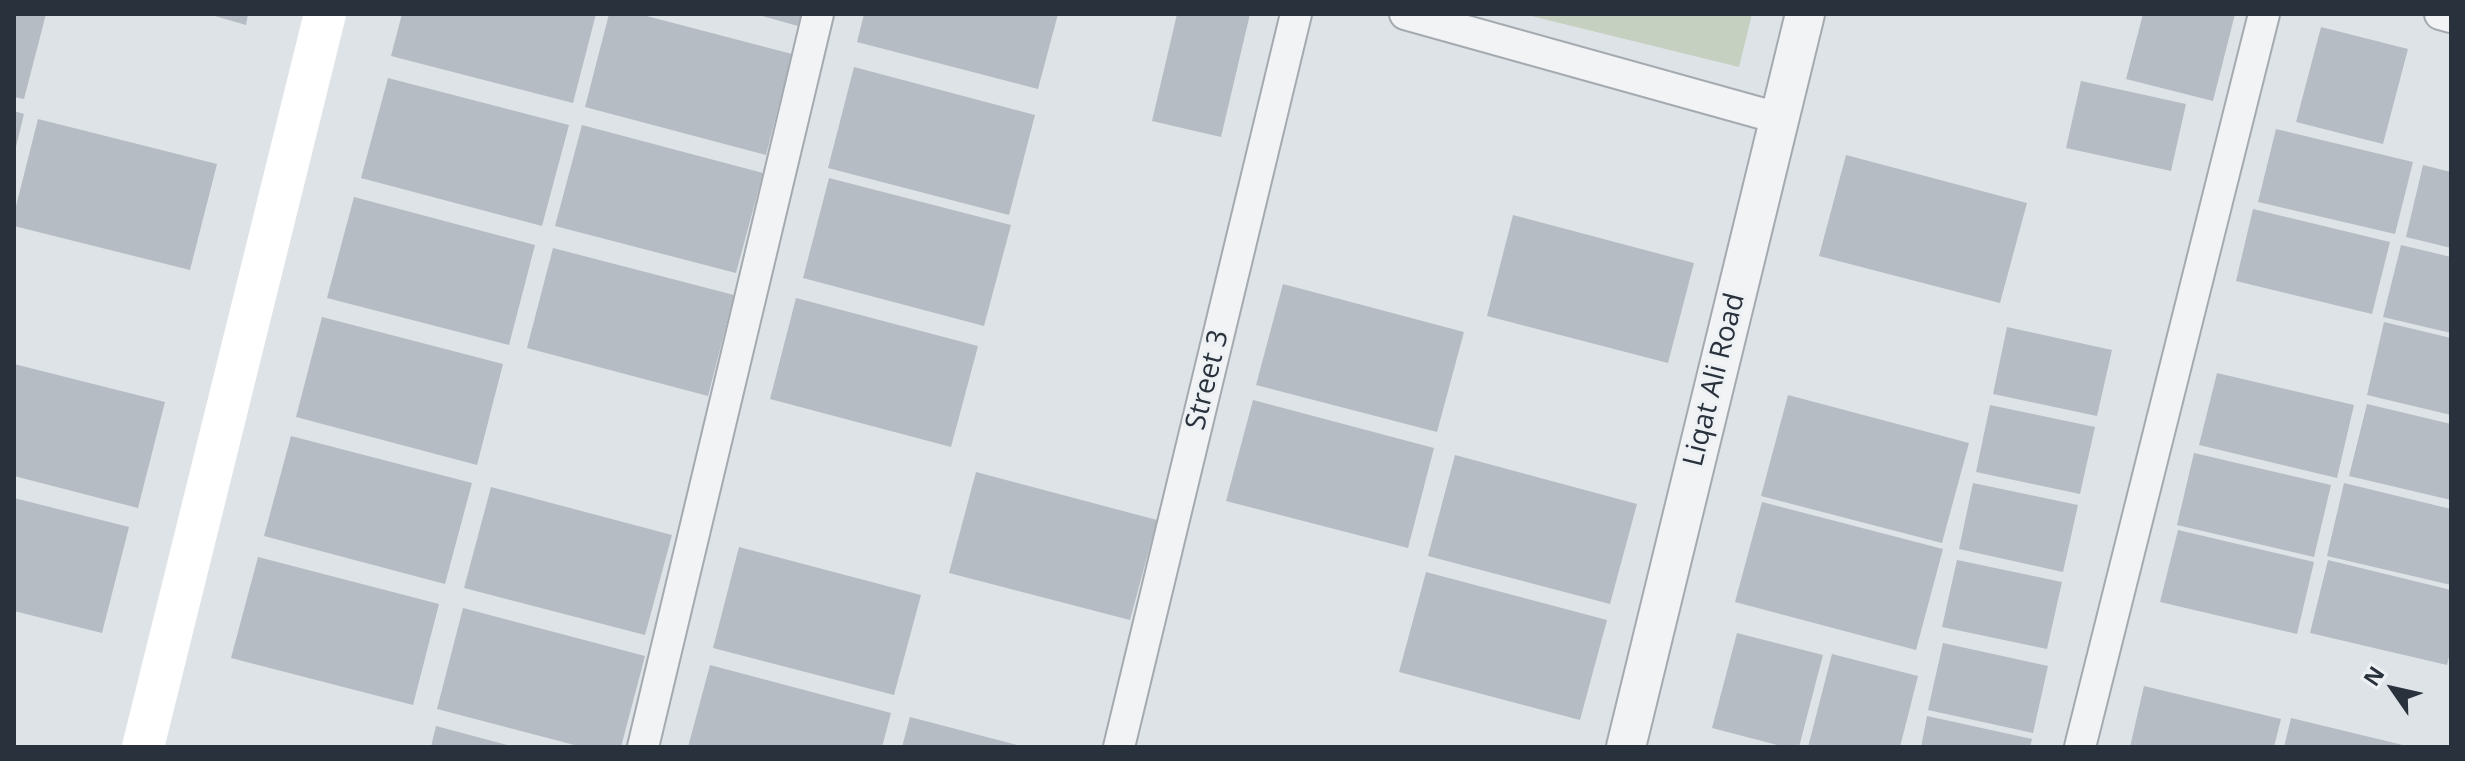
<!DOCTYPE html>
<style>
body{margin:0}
#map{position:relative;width:2465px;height:761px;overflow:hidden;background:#dee3e7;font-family:"Open Sans",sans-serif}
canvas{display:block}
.frame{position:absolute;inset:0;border:16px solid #29323c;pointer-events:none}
.north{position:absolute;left:2353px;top:649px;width:80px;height:80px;-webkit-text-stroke:6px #eef1f4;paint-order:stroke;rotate:304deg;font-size:22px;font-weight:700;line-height:32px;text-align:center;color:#29323c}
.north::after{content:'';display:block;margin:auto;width:28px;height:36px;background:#29323c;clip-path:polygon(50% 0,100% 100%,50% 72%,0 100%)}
</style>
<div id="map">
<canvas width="2465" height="761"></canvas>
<div class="frame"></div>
<div class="north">N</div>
</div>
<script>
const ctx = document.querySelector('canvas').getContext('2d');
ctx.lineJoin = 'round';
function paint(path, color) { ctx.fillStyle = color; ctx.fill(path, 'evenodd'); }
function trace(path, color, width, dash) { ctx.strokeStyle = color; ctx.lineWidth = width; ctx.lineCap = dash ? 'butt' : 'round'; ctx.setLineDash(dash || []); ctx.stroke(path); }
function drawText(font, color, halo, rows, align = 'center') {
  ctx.font = font + ' "Open Sans",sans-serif'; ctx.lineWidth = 6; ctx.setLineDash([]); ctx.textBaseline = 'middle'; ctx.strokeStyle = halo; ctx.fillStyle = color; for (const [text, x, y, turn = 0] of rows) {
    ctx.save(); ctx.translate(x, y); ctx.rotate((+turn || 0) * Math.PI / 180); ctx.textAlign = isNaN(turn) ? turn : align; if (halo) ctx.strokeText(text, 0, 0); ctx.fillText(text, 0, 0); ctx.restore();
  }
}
paint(new Path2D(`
 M 1523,14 L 1752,14 L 1739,67 Z`), '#c6d0c0');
paint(new Path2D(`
 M 14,14 L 46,14 L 24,99 L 14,97 Z
 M 208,14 L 248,14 L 246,25 Z
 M 402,14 L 596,14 L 573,103 L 391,56 Z
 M 609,14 L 639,14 L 792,54 L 766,155 L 585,107 Z
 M 755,14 L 802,14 L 798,26 Z
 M 864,14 L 1058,14 L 1038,89 L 857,42 Z
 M 1177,14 L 1250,14 L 1221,137 L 1152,121 Z
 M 2143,14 L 2235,14 L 2213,101 L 2126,79 Z
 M 2321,27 L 2408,49 L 2383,144 L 2296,122 Z
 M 854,67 L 1035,115 L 1009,215 L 828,168 Z
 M 388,78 L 569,125 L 542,226 L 361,178 Z
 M 2081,81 L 2186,104 L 2171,171 L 2066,148 Z
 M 14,111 L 24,114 L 15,151 L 14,151 Z
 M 38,119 L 217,164 L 190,270 L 14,226 L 14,214 Z
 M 582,125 L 763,173 L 736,273 L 555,226 Z
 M 2276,129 L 2413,162 L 2395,234 L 2258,202 Z
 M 1846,155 L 2027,203 L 2000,303 L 1819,256 Z
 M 2423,165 L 2451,172 L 2451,248 L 2406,237 Z
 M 829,178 L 1011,225 L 984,326 L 803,278 Z
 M 354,197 L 535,245 L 509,345 L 327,298 Z
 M 2253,209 L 2390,242 L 2372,314 L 2236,281 Z
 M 1513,215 L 1694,263 L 1668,363 L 1487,316 Z
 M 2401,245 L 2451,257 L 2451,333 L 2383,317 Z
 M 553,248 L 734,295 L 708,396 L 527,348 Z
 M 1283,284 L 1464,332 L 1437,432 L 1256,385 Z
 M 796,298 L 978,346 L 951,447 L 770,399 Z
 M 322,317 L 503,364 L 477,465 L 296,417 Z
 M 2384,322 L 2451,338 L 2451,415 L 2367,395 Z
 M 2007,327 L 2112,350 L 2097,416 L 1993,394 Z
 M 14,364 L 165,402 L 138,508 L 14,476 Z
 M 2217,373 L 2354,405 L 2337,478 L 2199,445 Z
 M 1788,395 L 1969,443 L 1942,543 L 1761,496 Z
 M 1253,400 L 1434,448 L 1408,548 L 1226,501 Z
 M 2367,404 L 2451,424 L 2451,500 L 2349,476 Z
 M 1990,405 L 2095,427 L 2080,494 L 1976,472 Z
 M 291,436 L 472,483 L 445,584 L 264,536 Z
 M 2194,453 L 2331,485 L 2314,557 L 2177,525 Z
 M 1455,455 L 1637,504 L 1610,604 L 1428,556 Z
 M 976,472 L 1157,520 L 1130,620 L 949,573 Z
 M 1973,483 L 2078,505 L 2063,572 L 1959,549 Z
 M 2344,483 L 2451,509 L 2451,585 L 2327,556 Z
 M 491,487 L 672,535 L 645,635 L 464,588 Z
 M 14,498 L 129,527 L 102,633 L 14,611 Z
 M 1762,502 L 1943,549 L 1916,650 L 1735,602 Z
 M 2178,530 L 2314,562 L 2297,634 L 2160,602 Z
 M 739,547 L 921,595 L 894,695 L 713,648 Z
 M 258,557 L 439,604 L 413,705 L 231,658 Z
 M 1957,560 L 2062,582 L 2047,649 L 1942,627 Z
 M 2328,560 L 2451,590 L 2451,649 L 2447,665 L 2310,633 Z
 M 1426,572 L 1607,620 L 1580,720 L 1399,672 Z
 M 463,608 L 645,656 L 621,747 L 582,747 L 437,709 Z
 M 1737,633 L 1823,655 L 1799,747 L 1785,747 L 1712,728 Z
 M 1943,643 L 2048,666 L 2033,733 L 1928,710 Z
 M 1832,654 L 1918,676 L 1900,747 L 1808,747 Z
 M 710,665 L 891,713 L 882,747 L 688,747 Z
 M 2144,686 L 2281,719 L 2274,747 L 2130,747 Z
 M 1927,716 L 2032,739 L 2030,747 L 1921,747 Z
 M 910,717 L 1021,746 L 1021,747 L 902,747 Z
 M 2291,718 L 2407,746 L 2407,747 L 2284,747 Z
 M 436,726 L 511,746 L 511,747 L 431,747 Z`), '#b6bcc3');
const minor = new Path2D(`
 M 1405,14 L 1778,118
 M 2440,14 L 2451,17
 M 643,747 L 818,14
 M 1119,747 L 1296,14
 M 2080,747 L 2264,14`);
const tertiary = new Path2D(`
 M 1626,747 L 1805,14`);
trace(minor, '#a4aab0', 34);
trace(tertiary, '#a4aab0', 42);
trace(minor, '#f1f3f5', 30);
trace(tertiary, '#f1f3f5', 38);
trace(new Path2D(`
 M 143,747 L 325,14`), '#fff', 42);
drawText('28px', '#29323c', '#eef1f4', [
 ["Street 3",1208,380,-76],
 ["Liqat Ali Road",1715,380,-76]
]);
</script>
